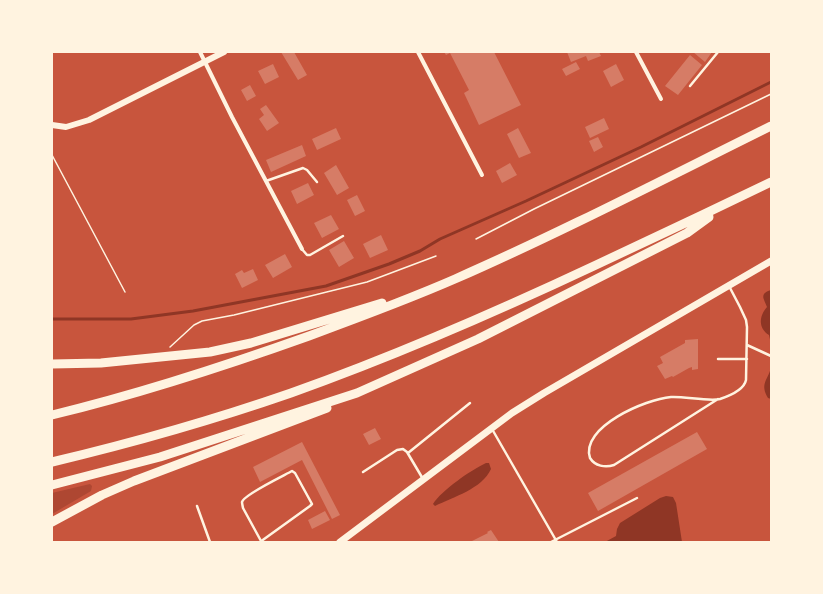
<!DOCTYPE html>
<style>
body{margin:0}
#map{position:relative;width:823px;height:594px;overflow:hidden;background:#c8553d;font-family:Lato,sans-serif}
canvas{display:block}
.frame{position:absolute;inset:0;border:53px solid #fff3e0;pointer-events:none}
</style>
<div id="map">
<canvas width="823" height="594"></canvas>
<div class="frame"></div>
</div>
<script>
const ctx = document.querySelector('canvas').getContext('2d');
ctx.lineJoin = 'round';
function paint(path, color) { ctx.fillStyle = color; ctx.fill(path, 'evenodd'); }
function trace(path, color, width, dash) { ctx.strokeStyle = color; ctx.lineWidth = width; ctx.lineCap = dash ? 'butt' : 'round'; ctx.setLineDash(dash || []); ctx.stroke(path); }
paint(new Path2D(`
 M 90,484 L 92,486 L 91,491 L 52,514 L 52,493 Z`), '#ae4732');
paint(new Path2D(`
 M 771,290 L 771,344 L 769,335 C 758,328 759,316 767,307 C 765,300 758,294 771,290 Z
 M 771,368 L 771,399 L 768,398 C 760,384 767,381 771,368 Z
 M 486,463 L 489,463 L 491,469 C 482,489 453,497 435,506 L 433,504 C 442,490 471,470 486,463 Z
 M 666,496 L 673,497 L 676,503 L 682,542 L 605,542 L 616,536 L 617,529 L 620,523 L 660,498 Z`), '#8f3625');
trace(new Path2D(`
 M 52,319 L 131,319 L 193,311 L 326,286 L 389,264 L 420,251 L 440,239 L 526,201 L 641,147 L 771,82`), '#8f3625', 3);
paint(new Path2D(`
 M 281,52 L 294,52 L 307,75 L 298,80 Z
 M 444,52 L 494,52 L 521,105 L 479,125 L 464,93 L 469,90 L 450,53 L 446,55 Z
 M 567,52 L 599,52 L 601,56 L 588,61 L 586,56 L 571,62 Z
 M 693,52 L 712,52 L 705,62 Z
 M 690,55 L 702,65 L 678,95 L 665,86 Z
 M 576,62 L 580,69 L 566,76 L 562,69 Z
 M 273,64 L 279,77 L 265,84 L 258,71 Z
 M 616,64 L 624,80 L 611,87 L 603,71 Z
 M 250,85 L 256,96 L 247,101 L 241,90 Z
 M 266,105 L 279,123 L 267,131 L 259,119 L 264,115 L 260,109 Z
 M 604,118 L 609,129 L 590,138 L 585,127 Z
 M 336,128 L 341,139 L 317,150 L 312,139 Z
 M 518,128 L 531,153 L 519,158 L 507,134 Z
 M 598,137 L 603,147 L 594,152 L 589,141 Z
 M 302,145 L 306,156 L 271,172 L 266,160 Z
 M 510,163 L 517,175 L 502,183 L 496,171 Z
 M 336,165 L 349,188 L 337,195 L 324,173 Z
 M 308,183 L 314,195 L 297,204 L 291,191 Z
 M 357,195 L 365,211 L 355,216 L 347,200 Z
 M 331,215 L 339,229 L 322,238 L 314,223 Z
 M 381,235 L 388,250 L 370,258 L 363,244 Z
 M 344,241 L 354,258 L 339,267 L 329,250 Z
 M 285,254 L 292,267 L 273,278 L 265,265 Z
 M 253,269 L 258,280 L 242,288 L 235,274 L 242,270 L 244,273 Z
 M 698,339 L 698,369 L 692,370 L 692,367 L 689,368 L 673,377 L 672,376 L 665,379 L 657,366 L 663,363 L 660,357 L 685,343 L 685,340 Z
 M 375,428 L 381,439 L 369,445 L 363,434 Z
 M 697,432 L 707,449 L 598,511 L 588,493 Z
 M 302,442 L 340,515 L 332,519 L 302,460 L 260,482 L 253,467 Z
 M 325,511 L 330,520 L 312,529 L 308,520 Z
 M 491,530 L 499,542 L 470,542 L 488,533 L 487,532 Z`), '#d67c66');
trace(new Path2D(`
 M 52,155 L 125,292
 M 476,239 L 534,209 L 771,94
 M 170,347 L 194,325 L 202,321 L 234,315 L 367,282 L 436,256`), '#fff3e0', 1.5);
trace(new Path2D(`
 M 690,86 L 718,52
 M 266,181 L 303,168 L 307,170 L 317,182
 M 301,248 L 307,255 L 310,255 L 343,236
 M 747,345 L 771,356
 M 718,359 L 747,359
 M 718,399 L 614,465 C 605,468 595,466 590,458 C 580,427 646,399 671,397 C 683,396 710,402 720,399 C 729,396 744,390 746,380 L 747,327 L 746,320 L 740,307 L 729,286
 M 492,429 L 557,542
 M 408,453 L 470,403
 M 363,472 L 397,450 L 403,449 L 407,452 L 423,479
 M 197,506 L 210,542
 M 260,542 L 310,506 L 312,504 L 295,473 L 292,471 C 285,475 243,495 242,502 C 242,503 243,508 243,508 L 261,541
 M 551,542 L 637,498`), '#fff3e0', 2.5);
trace(new Path2D(`
 M 200,52 L 232,117 L 302,249
 M 418,52 L 482,175
 M 636,52 L 661,99`), '#fff3e0', 4);
trace(new Path2D(`
 M 52,125 L 66,127 L 89,120 L 224,52`), '#fff3e0', 6);
trace(new Path2D(`
 M 340,542 L 512,413 L 544,393 L 771,261`), '#fff3e0', 7);
trace(new Path2D(`
 M 52,364 L 101,363 L 210,352 L 251,343 L 382,303
 M 52,415 C 139,394 225,366 309,336 C 358,318 407,300 455,279 C 562,232 666,178 771,126
 M 52,462 C 132,443 213,420 291,393 C 395,356 496,312 596,265 C 654,238 713,210 771,182
 M 52,485 L 160,457 L 357,393 L 478,339 L 687,233 L 709,217
 M 52,522 L 102,495 L 134,481 L 327,408`), '#fff3e0', 9);
</script>
